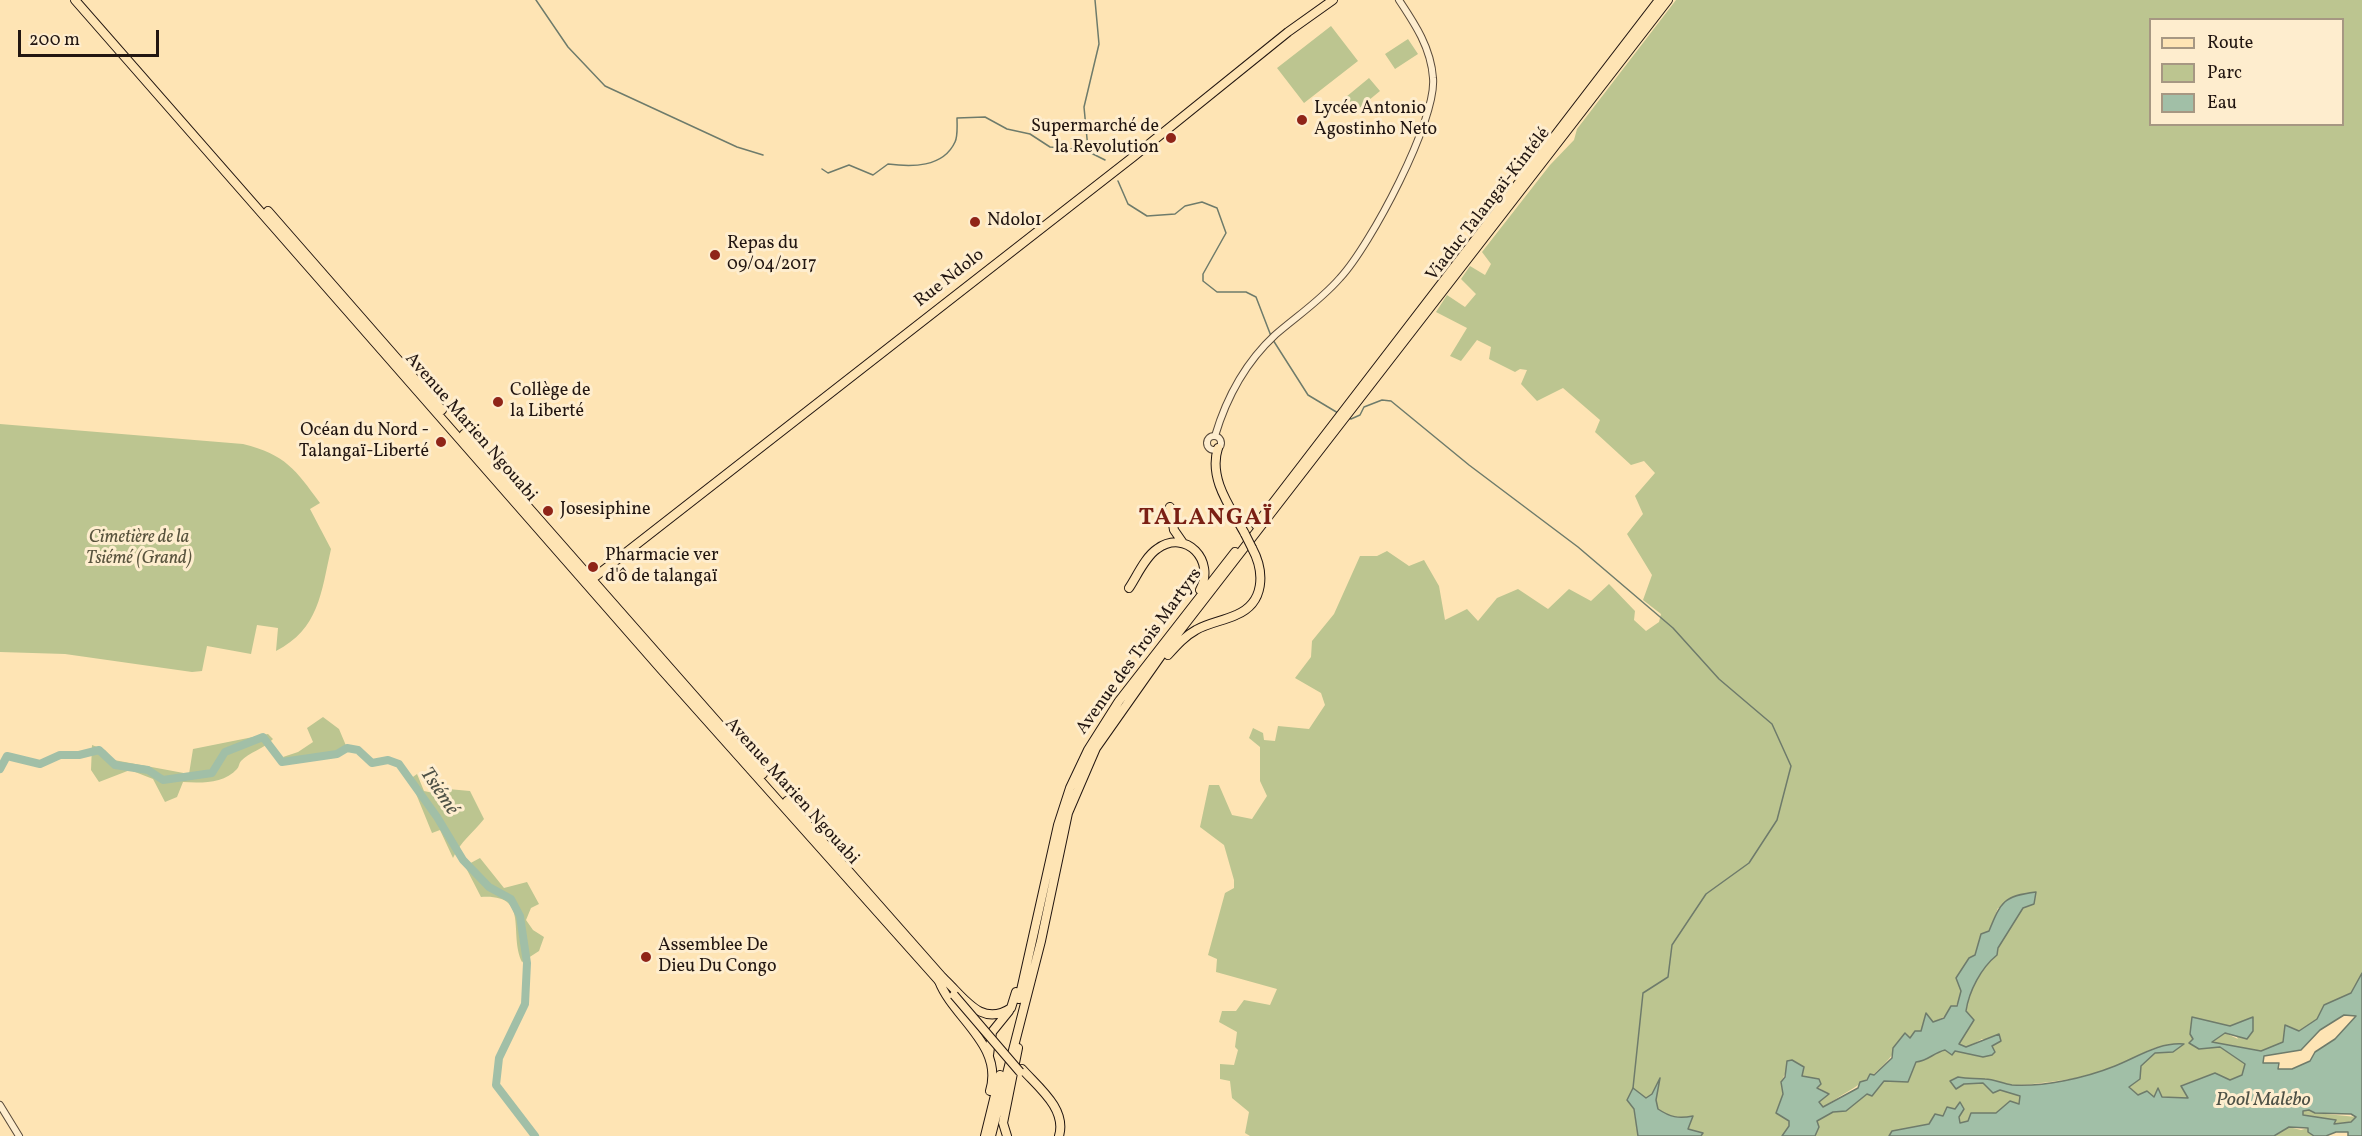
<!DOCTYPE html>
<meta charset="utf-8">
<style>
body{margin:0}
#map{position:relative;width:2362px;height:1136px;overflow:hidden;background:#fee4b4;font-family:Vollkorn,serif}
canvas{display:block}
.legend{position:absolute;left:2149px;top:18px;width:195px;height:108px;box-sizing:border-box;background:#feedce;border:2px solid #a69782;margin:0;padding:8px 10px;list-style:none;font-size:18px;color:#221611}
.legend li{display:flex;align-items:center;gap:12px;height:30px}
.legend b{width:30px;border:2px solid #a69782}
.scale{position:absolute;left:18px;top:30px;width:141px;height:27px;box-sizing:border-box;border:3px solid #221611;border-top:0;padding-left:8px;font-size:18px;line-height:21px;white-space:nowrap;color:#221611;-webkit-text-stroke:4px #feedce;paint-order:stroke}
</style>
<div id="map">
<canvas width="2362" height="1136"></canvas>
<ul class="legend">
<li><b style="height:8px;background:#fee4b4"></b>Route</li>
<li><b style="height:16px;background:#bcc590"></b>Parc</li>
<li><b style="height:16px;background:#a1bfa7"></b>Eau</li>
</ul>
<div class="scale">200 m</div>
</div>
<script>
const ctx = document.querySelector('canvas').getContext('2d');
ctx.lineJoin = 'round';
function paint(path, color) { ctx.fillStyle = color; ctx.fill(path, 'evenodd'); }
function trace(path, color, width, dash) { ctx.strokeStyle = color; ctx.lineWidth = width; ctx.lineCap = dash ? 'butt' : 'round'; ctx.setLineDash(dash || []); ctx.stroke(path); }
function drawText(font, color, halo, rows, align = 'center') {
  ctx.font = font + ' Vollkorn,serif'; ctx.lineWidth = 6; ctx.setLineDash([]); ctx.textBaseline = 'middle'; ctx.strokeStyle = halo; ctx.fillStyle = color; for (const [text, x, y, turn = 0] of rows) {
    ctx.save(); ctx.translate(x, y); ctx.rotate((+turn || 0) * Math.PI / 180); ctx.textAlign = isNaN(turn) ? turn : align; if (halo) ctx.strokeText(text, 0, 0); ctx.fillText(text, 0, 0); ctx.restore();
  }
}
paint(new Path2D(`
 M 1676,0 L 2362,0 L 2362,973 L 2351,994 L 2324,1005 L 2317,1019 L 2283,1042 L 2261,1051 L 2212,1042 L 2225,1033 L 2238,1039 L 2230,1026 L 2189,1043 L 2199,1049 L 2220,1047 L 2245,1064 L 2242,1075 L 2230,1080 L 2215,1073 L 2182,1085 L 2189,1098 L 2162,1097 L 2158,1089 L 2155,1097 L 2138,1095 L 2129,1086 L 2140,1079 L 2141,1066 L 2155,1053 L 2173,1052 L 2183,1045 C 2158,1040 2136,1058 2114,1067 C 2099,1072 2080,1078 2064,1080 C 2048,1082 2030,1085 2013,1085 C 1995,1084 1981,1073 1964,1084 L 1983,1083 L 2021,1096 L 2019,1104 L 1997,1113 L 1971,1113 L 1969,1121 L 1960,1123 L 1955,1109 L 1929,1124 L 1892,1131 L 1889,1136 L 1815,1136 L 1819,1127 L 1817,1121 L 1833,1112 L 1846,1111 L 1867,1094 L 1872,1096 L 1884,1081 L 1908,1082 L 1916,1062 C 1927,1061 1929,1055 1938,1052 C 1952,1048 1970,1054 1983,1057 L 1992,1046 L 1989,1040 L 1982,1039 L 1966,1048 L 1959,1044 L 1974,1020 L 1966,1011 C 1969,991 1981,968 1997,955 L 1998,948 L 2023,908 L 1998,908 L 1989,931 L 1981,934 L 1975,955 L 1969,958 C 1962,988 1965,1010 1933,1022 L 1926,1014 L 1921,1031 L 1910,1039 L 1906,1033 C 1884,1075 1860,1083 1823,1107 L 1819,1102 L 1828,1094 L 1802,1076 L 1804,1067 L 1792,1060 L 1781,1082 L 1783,1094 L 1777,1112 L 1789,1121 L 1789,1127 L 1782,1136 L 1701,1136 L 1702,1133 L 1688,1129 L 1692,1116 C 1678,1119 1670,1117 1658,1109 L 1656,1100 L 1659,1080 L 1652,1094 L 1634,1109 L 1638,1136 L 1250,1136 L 1245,1133 L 1249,1112 L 1232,1098 L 1230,1081 L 1220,1079 L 1220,1064 L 1234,1065 L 1238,1050 L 1235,1047 L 1237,1032 L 1219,1022 L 1222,1011 L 1236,1011 L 1244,1000 L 1270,1005 L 1277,989 L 1216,972 L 1217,959 L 1208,955 L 1225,893 L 1234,888 L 1234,880 L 1224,845 L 1200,827 L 1209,785 L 1219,785 L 1232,815 L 1252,819 L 1267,796 L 1260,781 L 1260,747 L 1249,738 L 1253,728 L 1263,733 L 1264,740 L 1275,741 L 1278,726 L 1309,729 L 1325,705 L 1321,693 L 1295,678 L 1311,657 L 1312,641 L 1334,614 L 1360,556 L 1377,556 L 1387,551 L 1409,566 L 1424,560 L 1439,586 L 1445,620 L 1467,609 L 1478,621 L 1497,598 L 1518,589 L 1548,609 L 1569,589 L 1591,601 L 1609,584 L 1635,611 L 1634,620 L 1646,631 L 1659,622 L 1661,614 L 1643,600 L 1652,575 L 1627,534 L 1643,514 L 1635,496 L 1655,473 L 1644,461 L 1631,465 L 1595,432 L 1600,420 L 1563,388 L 1537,401 L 1521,384 L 1527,370 L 1520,369 L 1515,372 L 1489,359 L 1491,347 L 1477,340 L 1461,361 L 1450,356 L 1467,328 L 1436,312 L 1447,295 L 1465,307 L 1476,294 L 1461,279 L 1470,266 L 1485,275 L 1491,264 L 1482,252 L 1550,165 L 1574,140 L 1577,129 ZM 2150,20 L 2342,20 L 2342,124 L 2150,124 Z
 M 1331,26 L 1358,61 L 1304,103 L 1277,68 Z
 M 1408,39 L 1418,54 L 1395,69 L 1385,54 Z
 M 1369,78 L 1380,91 L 1357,110 L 1346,97 Z
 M 0,424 L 243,444 C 286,455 295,469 320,503 L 310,509 L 331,549 C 321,593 319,629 276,651 L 278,628 L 257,625 L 251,654 L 207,646 L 202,671 L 192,672 L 65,654 L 0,652 Z
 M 323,717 L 339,729 L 347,748 L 288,764 L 283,757 L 298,752 L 313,742 L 307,728 Z
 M 268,734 L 273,739 C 264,749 249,752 241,761 C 239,763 239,767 237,769 C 224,784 200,783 183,782 L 177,797 L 165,802 L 153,779 L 130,770 L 99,782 L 91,770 L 92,745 L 105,750 L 114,760 L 189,774 L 193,749 Z
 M 417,774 L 424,791 L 438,794 L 448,789 L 470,791 L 484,819 C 473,833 460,842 453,858 L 440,830 L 432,833 L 410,779 Z
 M 480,858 L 504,888 L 527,882 L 539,904 L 531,908 L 526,920 L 533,930 L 544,937 L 539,951 L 522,962 C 508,933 531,894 481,897 L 465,866 Z
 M 2309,1110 L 2315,1113 L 2357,1117 L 2351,1122 L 2333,1124 L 2335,1120 L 2303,1115 L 2302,1111 Z
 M 2289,1127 L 2301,1130 L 2308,1128 L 2308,1132 L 2314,1136 L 2274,1136 Z`), '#bcc590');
const water = new Path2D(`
 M 2036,892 L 2034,904 L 2023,908 L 1998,948 L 1997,955 C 1981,968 1969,991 1966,1011 L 1974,1020 L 1959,1044 L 1966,1047 L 1999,1034 L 2001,1041 L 1992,1046 L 1995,1052 L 1992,1055 L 1983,1057 L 1955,1051 L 1952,1055 L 1945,1050 C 1933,1053 1928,1061 1916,1062 L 1908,1082 L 1884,1081 L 1872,1096 L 1867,1094 L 1846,1111 L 1833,1112 L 1817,1121 L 1819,1127 L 1815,1136 L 1782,1136 L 1789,1126 L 1789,1121 L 1776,1113 L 1783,1094 L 1781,1082 L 1785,1077 L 1787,1061 L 1792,1060 L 1804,1067 L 1802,1076 L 1819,1079 L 1821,1084 L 1817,1088 L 1829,1094 L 1819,1102 L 1823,1107 L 1858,1088 L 1860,1082 L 1867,1080 L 1870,1074 L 1874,1075 L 1892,1058 L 1893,1048 L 1905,1033 L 1910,1038 L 1915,1031 L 1921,1031 L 1926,1013 L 1933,1022 L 1944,1018 L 1951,1006 L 1957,1006 L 1961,991 L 1956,978 L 1969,958 L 1975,955 L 1981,934 L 1989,931 C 2001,901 2004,896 2036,892 Z
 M 2362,973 L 2362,1136 L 2348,1136 L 2348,1132 L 2336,1132 L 2326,1136 L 2314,1136 L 2308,1132 L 2308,1128 L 2289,1127 L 2274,1136 L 1889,1136 L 1892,1131 L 1929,1124 L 1935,1114 L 1943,1116 L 1947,1107 L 1955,1109 L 1960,1102 L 1964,1109 L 1959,1117 L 1960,1123 L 1968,1121 L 1971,1113 L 1996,1113 L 2010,1101 L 2019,1104 L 2020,1096 L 2000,1090 L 1993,1093 L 1983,1083 L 1964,1084 L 1956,1089 L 1950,1081 L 1958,1077 C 1968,1079 1975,1078 1985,1079 C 1994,1079 2003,1084 2012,1085 C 2044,1087 2085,1078 2115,1066 C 2138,1057 2158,1042 2184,1044 L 2173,1052 L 2155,1053 L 2141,1066 L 2140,1079 L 2129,1087 L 2138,1095 L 2147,1091 L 2154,1097 L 2158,1088 L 2162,1097 L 2188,1098 L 2181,1086 L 2215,1073 L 2230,1080 L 2242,1075 L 2245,1064 L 2220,1047 L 2199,1049 L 2189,1043 L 2193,1039 L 2190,1034 L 2192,1017 L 2230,1026 L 2253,1017 L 2253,1031 L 2247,1039 L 2225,1033 L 2212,1042 L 2261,1051 L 2283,1042 L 2285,1025 L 2299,1031 L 2317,1019 L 2324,1005 L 2351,993 ZM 2344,1015 L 2356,1016 L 2335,1039 L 2315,1052 L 2310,1061 L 2292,1069 L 2278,1069 L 2279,1063 L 2263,1063 L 2264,1056 L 2301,1050 L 2320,1030 ZM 2309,1110 L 2315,1113 L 2351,1114 L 2356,1117 L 2351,1122 L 2334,1124 L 2336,1120 L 2303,1115 L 2303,1111 Z
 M 1660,1078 L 1656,1100 L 1658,1109 C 1670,1117 1678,1119 1693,1116 L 1688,1129 L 1703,1133 L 1701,1136 L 1638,1136 L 1634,1109 L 1627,1100 L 1633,1088 L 1646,1098 L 1652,1094 Z`);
paint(water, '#a1bfa7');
trace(water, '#6e7b6b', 1.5);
trace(new Path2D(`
 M 536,0 L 568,47 L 605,86 L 737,147 L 763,155
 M 1088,149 L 1084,107 L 1099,44 L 1095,0
 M 822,169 L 828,173 L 849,165 L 873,175 L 888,164 C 911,167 943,168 955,142 C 958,136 957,125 957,118 L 985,117 L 1007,129 L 1030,134 L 1050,147 L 1085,150 L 1105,160
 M 1118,181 L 1128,204 L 1147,216 L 1175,214 L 1185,206 L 1202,202 L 1217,208 L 1226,233 L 1203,274 L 1203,281 L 1217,292 L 1246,292 L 1256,297 L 1271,336
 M 1273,340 L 1308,395 L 1338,413
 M 1348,418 L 1351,419 L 1360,415 L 1364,407 L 1382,400 L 1391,401 L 1469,465 L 1578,547 L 1673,628 L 1719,679 L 1772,724 L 1791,766 L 1777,820 L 1749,863 L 1706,894 L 1672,945 L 1668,977 L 1643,993 L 1633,1088`), '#6e7b6b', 1.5);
trace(new Path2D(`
 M 0,769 L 7,756 L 40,764 L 60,755 L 79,755 L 99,750 L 115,765 L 148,770 L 163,780 L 212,773 L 225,752 L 263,737 L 282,762 L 337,754 L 347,748 L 358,750 L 372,763 L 388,760 L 399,764 L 437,817 L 463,860 L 489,887 L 511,899 L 520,916 L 527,963 L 525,1004 L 499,1058 L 496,1085 L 535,1136`), '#a1bfa7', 8);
const tertiary = new Path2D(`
 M 1215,436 C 1226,399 1246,362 1275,335 C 1297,316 1321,300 1340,278 C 1370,246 1437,120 1433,78 C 1431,48 1415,24 1399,0
 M1207 443a7 7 0 1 1 14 0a7 7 0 1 1-14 0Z
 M 0,1105 L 19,1136`);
const primary = new Path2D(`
 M 75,0 L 660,668 L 939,981
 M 268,211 L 442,410
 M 464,434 L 763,774
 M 587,583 L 1133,157 L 1288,32 L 1333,0
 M 787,801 L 943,978`);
const trunk = new Path2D(`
 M 1218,448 C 1208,479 1231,508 1245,534
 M 1170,507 L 1174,530 L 1183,543
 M 1256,525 L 1659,0
 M 1129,588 C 1137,576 1145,557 1157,549 C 1186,528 1216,561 1200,590
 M 1168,655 C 1177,645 1185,636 1196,630 C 1208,623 1223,621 1236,615 C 1265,603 1265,572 1252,548
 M 943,978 C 964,997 981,1028 1011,1008 L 1016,992
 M 939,981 C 953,1018 1004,1045 990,1091
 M 1019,999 L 1058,825 L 1070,788 L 1088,750 L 1119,701 L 1235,552
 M 989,1055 L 992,1032 L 1009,1011
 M 1022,1069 C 1038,1087 1067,1109 1059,1136
 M 985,1136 L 1000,1075
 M 991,1136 L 1041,941 L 1068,813 L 1096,748 L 1165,650 L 1668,0
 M 1007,1136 L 1003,1123 L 1018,1048`);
trace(tertiary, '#594a3a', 8);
trace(primary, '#221611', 10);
trace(trunk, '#221611', 10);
trace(tertiary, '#feedce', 6);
trace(primary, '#fee4b4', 8);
trace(trunk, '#fee4b4', 8);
const trunkBridge = new Path2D(`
 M 1245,534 L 1252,548
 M 954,995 L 1020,1072`);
trace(trunkBridge, '#221611', 10, []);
trace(trunkBridge, '#fee4b4', 8);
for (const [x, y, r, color] of [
 [1302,120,6,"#8f2418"],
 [1171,138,6,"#8f2418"],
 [975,222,6,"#8f2418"],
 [715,255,6,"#8f2418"],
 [498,402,6,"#8f2418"],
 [441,442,6,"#8f2418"],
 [548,511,6,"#8f2418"],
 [593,567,6,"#8f2418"],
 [646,957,6,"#8f2418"]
]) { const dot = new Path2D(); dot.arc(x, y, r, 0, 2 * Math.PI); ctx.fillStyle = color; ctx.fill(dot); trace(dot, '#feedce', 2); }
drawText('18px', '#221611', '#feedce', [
 ["Lycée Antonio",1314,110],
 ["Agostinho Neto",1314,131],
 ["Supermarché de",1159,128,"right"],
 ["la Revolution",1159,149,"right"],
 ["Ndolo1",987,222],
 ["Repas du",727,245],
 ["09/04/2017",727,266],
 ["Collège de",510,392],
 ["la Liberté",510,413],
 ["Océan du Nord -",429,432,"right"],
 ["Talangaï-Liberté",429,453,"right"],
 ["Josesiphine",560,511],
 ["Pharmacie ver",605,557],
 ["d'ô de talangaï",605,578],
 ["Assemblee De",658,947],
 ["Dieu Du Congo",658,968]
], 'left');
drawText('18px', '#221611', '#feedce', [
 ["Viaduc Talangaï-Kintélé",1489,205,-52],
 ["Rue Ndolo",950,279,-38],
 ["Avenue Marien Ngouabi",470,428,49],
 ["Avenue des Trois Martyrs",1140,652,-54],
 ["Avenue Marien Ngouabi",791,792,48]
]);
drawText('italic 18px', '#58533d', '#feedce', [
 ["Cimetière de la",139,539],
 ["Tsiémé (Grand)",139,560]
]);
drawText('italic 20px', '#4e5146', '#feedce', [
 ["Tsiémé",438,792,56],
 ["Pool Malebo",2263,1101]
]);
ctx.letterSpacing = '1.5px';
drawText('bold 24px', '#7a1f14', '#feedce', [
 ["TALANGAÏ",1206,520]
]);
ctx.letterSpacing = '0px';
</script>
